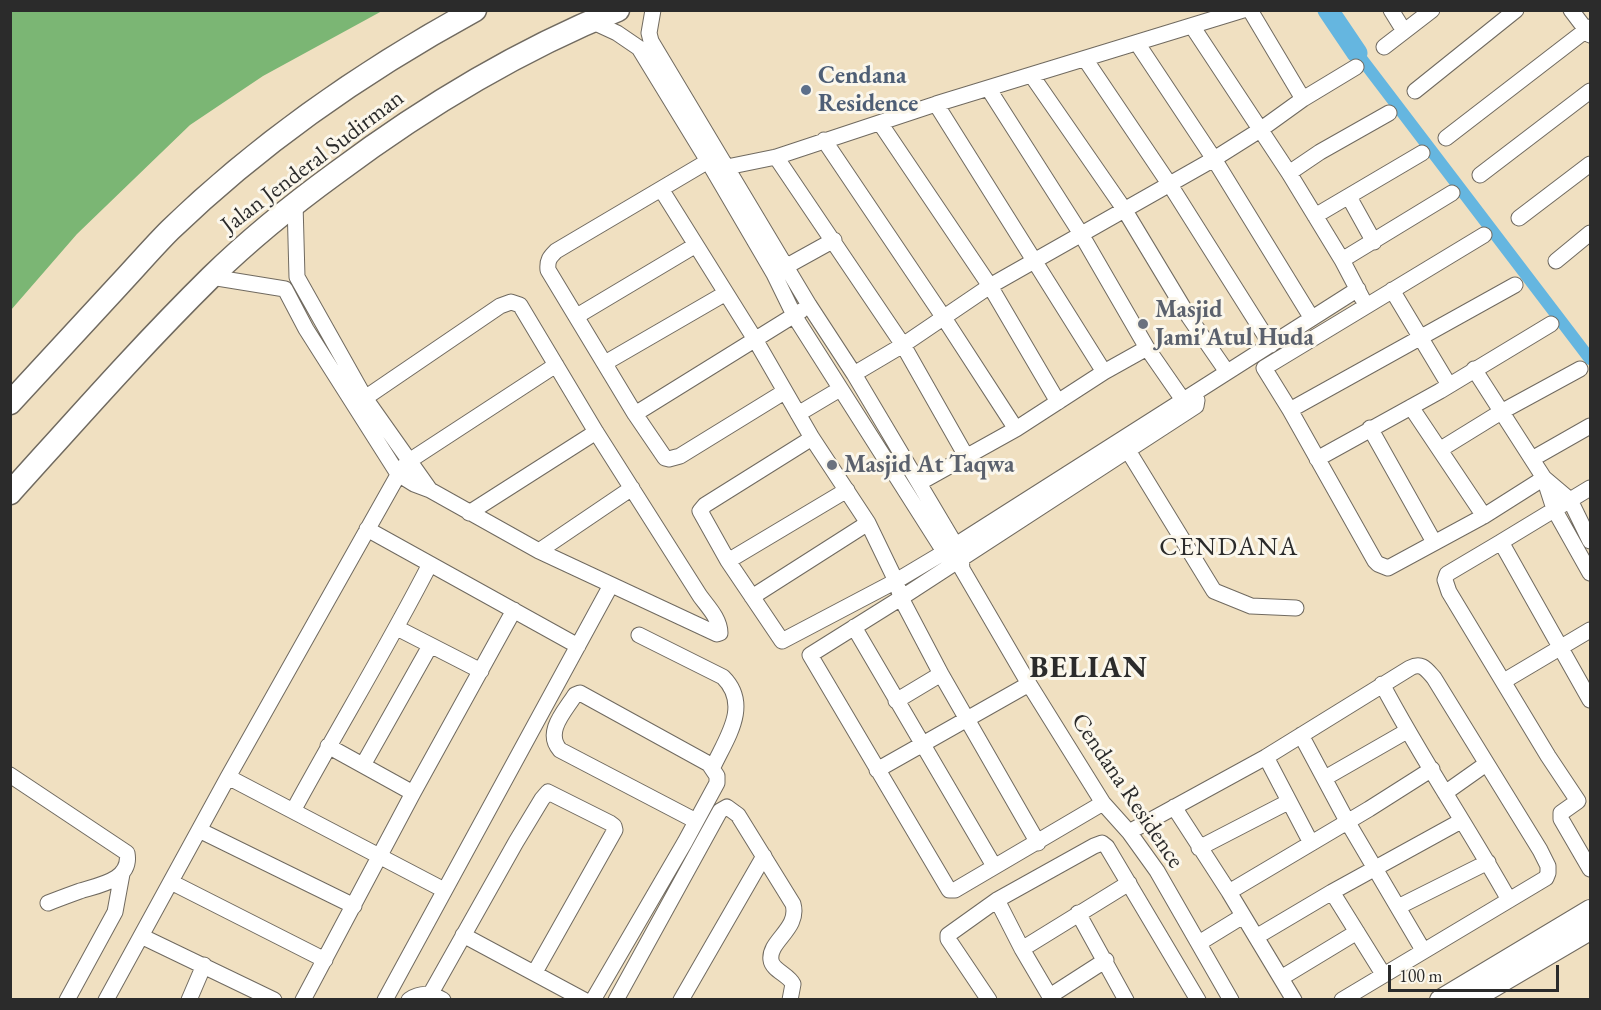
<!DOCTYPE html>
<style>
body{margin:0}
#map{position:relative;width:1601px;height:1010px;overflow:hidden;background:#f0e0c1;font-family:"EB Garamond",serif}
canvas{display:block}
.frame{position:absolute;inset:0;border:12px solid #2b2b2b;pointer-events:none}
.scale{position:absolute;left:1388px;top:965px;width:171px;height:27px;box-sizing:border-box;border:3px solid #2b2b2b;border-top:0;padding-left:8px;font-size:18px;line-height:21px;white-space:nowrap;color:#2b2b2b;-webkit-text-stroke:4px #fbf7ec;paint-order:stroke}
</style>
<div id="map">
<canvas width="1601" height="1010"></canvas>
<div class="frame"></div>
<div class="scale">100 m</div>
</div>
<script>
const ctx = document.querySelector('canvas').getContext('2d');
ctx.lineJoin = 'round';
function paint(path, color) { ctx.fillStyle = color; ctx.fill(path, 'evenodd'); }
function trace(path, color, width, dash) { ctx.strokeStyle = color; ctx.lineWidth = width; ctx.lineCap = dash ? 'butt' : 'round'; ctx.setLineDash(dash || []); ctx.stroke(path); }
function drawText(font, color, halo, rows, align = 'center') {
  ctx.font = font + ' "EB Garamond",serif'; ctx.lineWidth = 6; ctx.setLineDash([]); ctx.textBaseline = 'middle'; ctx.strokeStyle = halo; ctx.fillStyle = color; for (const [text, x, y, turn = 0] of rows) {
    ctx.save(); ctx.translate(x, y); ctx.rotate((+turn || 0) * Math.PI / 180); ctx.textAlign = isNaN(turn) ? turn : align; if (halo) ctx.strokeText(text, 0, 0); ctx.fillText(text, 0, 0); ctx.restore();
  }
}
paint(new Path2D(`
 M 11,10 L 382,10 L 382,11 L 263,76 L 190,125 L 77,234 L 11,310 Z`), '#7bb674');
trace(new Path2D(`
 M 1357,53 L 1590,359`), '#65b6e0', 12);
trace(new Path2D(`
 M 1328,10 L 1357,53`), '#65b6e0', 21);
const minor = new Path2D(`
 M 653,10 L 649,33 L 651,41 L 809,305 L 854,374 L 955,544 L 961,558 L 962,569 L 1029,684 L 1103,803 L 1129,832 L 1157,871 L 1231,1000
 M 1250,10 L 1303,99
 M 1391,10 L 1404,31
 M 1571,10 L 1590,35
 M 591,21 L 617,33 L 639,48 L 708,161 L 774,274 L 795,317 L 950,561
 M 1192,26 L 1289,173 L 1342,260 L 1362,298
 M 1137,43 L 1214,159 L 1311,317
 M 1384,47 L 1432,10
 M 1085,59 L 1172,188 L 1271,345
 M 1032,76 L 1124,209 L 1189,317 L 1227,372
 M 988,88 L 1081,234 L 1147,348 L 1183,400
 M 1415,91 L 1516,10
 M 936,104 L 1104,372
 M 880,123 L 990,286 L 1058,402
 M 1446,138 L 1590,27
 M 824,140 L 944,318 L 1016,429
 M 715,157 L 556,251 C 550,257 547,260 548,270 L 635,414 L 665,458 L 669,459 L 680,456 L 784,392
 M 776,157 L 903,345 L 966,456
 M 727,167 L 776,157 L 936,104 L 1243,10
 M 1289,173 L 1320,152 L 1389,113
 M 1480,175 L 1590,91
 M 661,189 L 756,341 L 812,438 L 868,523 L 896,581 L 901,598 L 941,674 L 1038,843
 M 1349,197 L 1374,242
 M 295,203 L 297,277 L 365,398 L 430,490
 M 1315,216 L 1422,153
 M 1519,218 L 1590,164
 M 1484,235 L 1264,368 L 1290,410 L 1375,561 L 1378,564 L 1388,568 L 1484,516 L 1544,478
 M 1342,260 L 1452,193
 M 1556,261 L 1590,233
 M 787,266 L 834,240
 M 211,277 L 285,289 L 306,329 L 398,474 L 414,484 L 430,490 L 539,551 L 717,634 L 720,633 C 720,619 708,607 700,596 L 596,432 L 520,305 L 511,302 L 500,306 L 365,398
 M 1392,290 L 1449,385
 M 577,316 L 696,245
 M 605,363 L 726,293
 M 1474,369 L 1544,478 L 1554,509 L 1590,573
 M 854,374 L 903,345 L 990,286 L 1214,159 L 1260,130 L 1303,99 L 1356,67
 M 1411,407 L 1484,516
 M 1290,410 L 1515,285
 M 635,414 L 801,311
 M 798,414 L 840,389
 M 1370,428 L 1434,542
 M 812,438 L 705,505 L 700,511 L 728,561 L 782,641 L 896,581 L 943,553 L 1358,289
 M 1124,444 L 1214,591 L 1251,606 L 1296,608
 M 1441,449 L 1501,412 L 1580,369
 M 1317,459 L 1440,391 L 1551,324
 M 1532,459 L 1590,426
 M 1544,478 L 1570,500 L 1590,541
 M 919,483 L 1016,429 L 1104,372 L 1147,348
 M 469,513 L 596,432
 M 367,529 L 578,646
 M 1501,542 L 1590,488
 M 539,551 L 632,488
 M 728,561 L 847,490
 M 752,597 L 868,523
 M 854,627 L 994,866
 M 397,628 L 481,671
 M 639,635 L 723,677 C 751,705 727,737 713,767
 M 1504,681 L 1590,630
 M 1382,684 C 1421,758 1468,827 1509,900
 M 1590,700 L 1501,542 L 1447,574 L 1445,580 L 1449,592 L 1548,756 L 1578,801 L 1561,813 L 1561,819 L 1590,869
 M 896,701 L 941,674
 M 1301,735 L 1347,821 L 1423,950
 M 328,746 L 413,793
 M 1266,757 L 1311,843
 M 363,765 L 430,646
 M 877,770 L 1029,684
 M 10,775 L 127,853 C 132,880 99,885 80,891 C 69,895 58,899 48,903
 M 228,777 L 444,890
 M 1325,778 L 1407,731
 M 1445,793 L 1486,764
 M 1103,803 L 955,890 L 949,890 L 810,655 L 901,598 L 1196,406 L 1197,400 L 1193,394
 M 1174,807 L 1229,892 L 1294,1000
 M 293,811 C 338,728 387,648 430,564
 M 199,830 L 354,906
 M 1129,832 L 1266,757 L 1410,668 C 1422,662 1426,669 1434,678 L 1540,850 L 1548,866 L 1548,873 L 1546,878 L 1342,1000
 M 1199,848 L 1288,802
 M 171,882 L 325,960
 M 1229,892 L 1369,809 L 1432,769
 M 1332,892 L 1383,974
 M 997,900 L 1022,949 L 1052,1000
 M 1398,907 L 1488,862
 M 1078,913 L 1126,1000
 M 463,935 L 584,1000
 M 141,936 L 274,1000
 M 1256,937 L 1332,892 L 1461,821
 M 1199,943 L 1243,916
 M 1022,949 L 1129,883
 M 1281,978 L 1357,932
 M 431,993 L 516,842 L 542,799 L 548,792 L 610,823 L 614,826 L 615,830 L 535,972
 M 1050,996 L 1106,960
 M 67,1000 L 115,912 L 122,874
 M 106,1000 L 228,777 L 402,468 L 409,461 L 556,365
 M 189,1000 L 204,965
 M 303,1000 L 413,793 L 514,610
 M 385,1000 L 611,585
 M 409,1000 C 421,992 431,993 443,1000
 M 593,1000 L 685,842 L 717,783 L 717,776 L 709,764 L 580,693 L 575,695 C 565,711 544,732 560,750 L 696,821
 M 616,1000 L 720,811 L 727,807 L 738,815 L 793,904 C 800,929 768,941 771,960 C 772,970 789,975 793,984 L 790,1000
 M 681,1000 L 764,856
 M 989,1000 L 948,939 L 948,935 L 997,900 L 1094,846 L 1102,843 L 1107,847 L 1198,1000`);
const major = new Path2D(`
 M 1440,1000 L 1590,910
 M 1471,1000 L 1590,930`);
const highway = new Path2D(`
 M 10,403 C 46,364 82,325 118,286 C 135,268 152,248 170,230 C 260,143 365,70 475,10
 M 10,493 C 76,420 141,346 211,277 C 250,239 292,205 336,173 C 423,108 517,51 618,10`);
trace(minor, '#706a60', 17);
trace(major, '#706a60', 22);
trace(highway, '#706a60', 25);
trace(minor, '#fff', 15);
trace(major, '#fff', 20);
trace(highway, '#fff', 22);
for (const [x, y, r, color] of [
 [806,90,6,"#5c6f8a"],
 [1143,324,6,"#6b7280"],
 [832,465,6,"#6b7280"]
]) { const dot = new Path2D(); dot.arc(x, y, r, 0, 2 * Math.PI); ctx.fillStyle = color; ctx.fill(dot); trace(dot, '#fbf7ec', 2); }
drawText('bold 24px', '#4e5e75', '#fbf7ec', [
 ["Cendana",818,76],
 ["Residence",818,104]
], 'left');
drawText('24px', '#2b2b2b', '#fbf7ec', [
 ["Jalan Jenderal Sudirman",313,162,-37],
 ["Cendana Residence",1127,791,56]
]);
drawText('bold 24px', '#5b616d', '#fbf7ec', [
 ["Masjid",1155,310],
 ["Jami'Atul Huda",1155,338],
 ["Masjid At Taqwa",844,465]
], 'left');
ctx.letterSpacing = '1.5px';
drawText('26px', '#2b2b2b', '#fbf7ec', [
 ["CENDANA",1229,548]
]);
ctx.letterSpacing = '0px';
ctx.letterSpacing = '1.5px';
drawText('bold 30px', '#2b2b2b', '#fbf7ec', [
 ["BELIAN",1089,669]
]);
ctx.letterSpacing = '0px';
</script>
